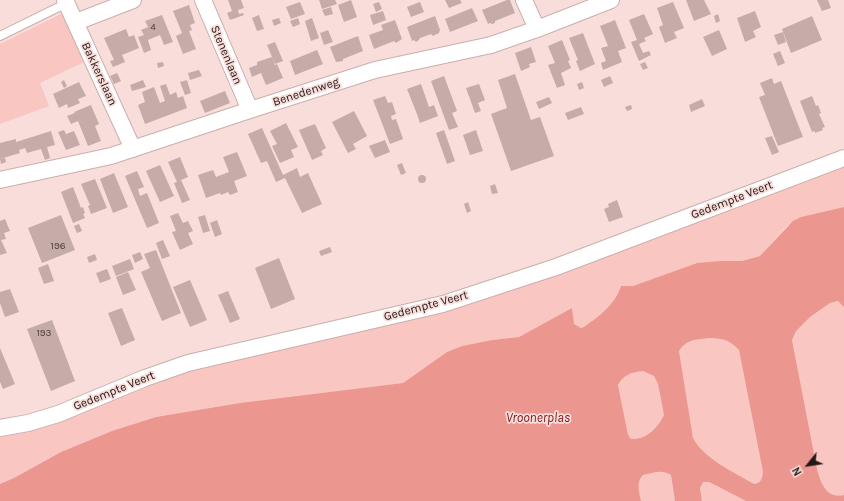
<!DOCTYPE html>
<style>
body{margin:0}
#map{position:relative;width:844px;height:501px;overflow:hidden;background:#f8ddda;font-family:Karla,sans-serif}
canvas{display:block}
.north{position:absolute;left:788px;top:445px;width:40px;height:40px;-webkit-text-stroke:3px #f8ddda;paint-order:stroke;rotate:240deg;font-size:11px;font-weight:700;line-height:16px;text-align:center;color:#211817}
.north::after{content:'';display:block;margin:auto;width:14px;height:18px;background:#211817;clip-path:polygon(50% 0,100% 100%,50% 72%,0 100%)}
</style>
<div id="map">
<canvas width="844" height="501"></canvas>
<div class="north">N</div>
</div>
<script>
const ctx = document.querySelector('canvas').getContext('2d');
ctx.lineJoin = 'round';
function paint(path, color) { ctx.fillStyle = color; ctx.fill(path, 'evenodd'); }
function trace(path, color, width, dash) { ctx.strokeStyle = color; ctx.lineWidth = width; ctx.lineCap = dash ? 'butt' : 'round'; ctx.setLineDash(dash || []); ctx.stroke(path); }
function drawText(font, color, halo, rows, align = 'center') {
  ctx.font = font + ' Karla,sans-serif'; ctx.lineWidth = 3.5; ctx.setLineDash([]); ctx.textBaseline = 'middle'; ctx.strokeStyle = halo; ctx.fillStyle = color; for (const [text, x, y, turn = 0] of rows) {
    ctx.save(); ctx.translate(x, y); ctx.rotate((+turn || 0) * Math.PI / 180); ctx.textAlign = isNaN(turn) ? turn : align; if (halo) ctx.strokeText(text, 0, 0); ctx.fillText(text, 0, 0); ctx.restore();
  }
}
paint(new Path2D(`
 M 63,13 L 84,62 L 40,83 L 49,106 L 0,124 L 0,44 Z
 M 844,165 L 844,207 L 801,217 L 787,226 L 760,256 L 742,261 L 720,261 L 697,263 L 633,286 L 622,286 C 616,304 598,317 584,327 L 581,328 L 574,324 L 572,308 L 519,337 L 492,340 L 462,346 L 447,352 L 403,383 L 240,403 L 156,417 L 112,431 L 61,452 L 14,478 L 0,484 L 0,432 L 150,381 L 556,272 L 666,234 L 769,191 Z
 M 838,301 L 844,307 L 844,495 C 826,499 821,483 817,469 L 792,340 L 796,331 L 810,317 L 830,303 Z
 M 709,338 C 724,339 728,339 739,350 L 763,472 C 762,479 761,482 754,484 C 734,472 704,459 693,438 L 679,351 C 687,339 695,340 709,338 Z
 M 643,371 L 654,376 L 658,384 L 664,415 C 658,428 646,440 631,439 L 628,436 L 618,385 C 623,375 632,372 643,371 Z
 M 661,471 L 667,472 L 671,475 L 675,501 L 641,501 C 639,492 636,482 643,475 Z
 M 702,482 L 709,482 L 746,501 L 702,501 L 700,488 Z`), '#f9c6c1');
paint(new Path2D(`
 M 844,207 L 844,307 L 838,301 L 830,303 L 810,317 L 796,331 L 792,340 L 817,469 C 821,483 826,499 844,495 L 844,501 L 746,501 L 709,482 L 703,482 L 700,488 L 702,501 L 675,501 L 671,475 C 662,469 653,473 643,475 C 636,482 639,492 641,501 L 0,501 L 0,484 L 14,478 L 61,452 L 112,431 L 156,417 L 240,403 L 403,383 L 447,352 L 462,346 L 492,340 L 519,337 L 572,308 L 574,324 L 581,328 L 584,327 C 598,317 616,304 621,286 L 633,286 L 697,263 L 720,261 L 742,261 L 760,256 L 793,221 L 801,217 ZM 709,338 C 724,339 728,339 739,350 L 763,472 C 762,479 761,483 754,484 C 734,472 704,459 693,438 L 679,351 C 687,339 695,340 709,338 ZM 643,371 L 654,376 L 658,384 L 664,415 C 658,428 646,440 631,439 L 628,435 L 618,385 C 623,375 632,372 643,371 Z`), '#eb968f');
paint(new Path2D(`
 M 228,0 L 241,0 L 244,8 L 238,10 L 239,14 L 243,13 L 244,15 L 230,20 L 227,13 L 232,11 Z
 M 319,0 L 335,0 L 337,4 L 322,9 Z
 M 351,0 L 357,17 L 344,22 L 338,5 Z
 M 445,0 L 460,0 L 462,3 L 449,8 Z
 M 507,0 L 510,0 L 515,13 L 495,21 L 495,23 L 492,24 L 490,23 L 488,24 L 482,10 Z
 M 686,0 L 704,0 L 711,14 L 694,21 Z
 M 817,0 L 828,0 L 831,8 L 822,11 Z
 M 300,2 L 305,14 L 291,19 L 286,7 Z
 M 379,2 L 382,9 L 376,12 L 373,4 Z
 M 420,2 L 424,12 L 411,17 L 407,7 Z
 M 673,2 L 684,28 L 674,32 L 677,38 L 665,43 L 659,27 L 663,25 L 657,8 Z
 M 189,5 L 195,23 L 190,25 L 192,30 L 189,31 L 196,49 L 183,54 L 176,36 L 182,33 L 173,11 Z
 M 331,7 L 333,14 L 325,16 L 322,10 Z
 M 472,8 L 478,21 L 450,32 L 445,19 Z
 M 383,11 L 386,20 L 373,25 L 370,15 Z
 M 755,11 L 761,27 L 753,31 L 756,37 L 745,42 L 737,18 Z
 M 644,14 L 653,34 L 644,38 L 646,41 L 639,44 L 643,53 L 649,51 L 651,55 L 639,61 L 631,42 L 637,40 L 629,20 Z
 M 718,14 L 720,21 L 716,23 L 714,16 Z
 M 162,15 L 173,42 L 164,45 L 160,35 L 148,40 L 151,50 L 144,53 L 138,37 L 144,35 L 141,30 L 148,27 L 145,21 Z
 M 259,15 L 264,29 L 257,31 L 252,18 Z
 M 435,16 L 440,30 L 439,33 L 433,36 L 431,34 L 420,38 L 419,40 L 416,42 L 414,40 L 412,41 L 407,27 Z
 M 812,16 L 822,40 L 791,53 L 782,29 Z
 M 279,18 L 281,23 L 274,26 L 272,20 Z
 M 298,18 L 300,24 L 293,27 L 290,21 Z
 M 312,18 L 319,38 L 311,41 L 305,21 Z
 M 395,20 L 402,39 L 396,43 L 394,41 L 374,49 L 369,35 L 383,30 L 381,25 Z
 M 615,20 L 626,48 L 618,51 L 622,62 L 603,70 L 601,63 L 606,61 L 601,48 L 608,46 L 600,26 Z
 M 126,29 L 129,37 L 134,35 L 139,48 L 122,55 L 125,62 L 113,67 L 110,61 L 114,60 L 104,38 Z
 M 328,30 L 333,42 L 324,45 L 320,33 Z
 M 719,30 L 727,49 L 712,56 L 703,37 Z
 M 783,32 L 786,42 L 778,45 L 774,35 Z
 M 583,33 L 595,64 L 580,71 L 576,61 L 578,60 L 569,38 Z
 M 358,36 L 363,51 L 343,59 L 343,61 L 336,62 L 330,47 Z
 M 562,40 L 570,60 L 568,61 L 571,68 L 561,73 L 565,85 L 557,88 L 548,65 L 555,63 L 548,46 Z
 M 275,42 L 283,61 L 275,64 L 267,45 Z
 M 531,47 L 536,62 L 529,64 L 530,67 L 521,71 L 515,53 Z
 M 317,50 L 323,64 L 295,75 L 290,61 Z
 M 780,51 L 785,63 L 778,66 L 773,54 Z
 M 272,57 L 275,65 L 277,64 L 283,78 L 266,85 L 261,73 L 252,77 L 249,68 L 257,65 L 257,62 Z
 M 163,62 L 164,66 L 158,68 L 157,63 Z
 M 645,62 L 648,68 L 643,70 L 640,64 Z
 M 199,70 L 202,76 L 190,80 L 188,73 Z
 M 117,73 L 121,81 L 114,84 L 110,76 Z
 M 515,74 L 531,120 L 540,117 L 554,156 L 511,171 L 491,114 L 507,108 L 498,80 Z
 M 444,76 L 457,111 L 452,113 L 458,127 L 449,130 L 431,81 Z
 M 610,76 L 613,83 L 604,87 L 601,80 Z
 M 772,78 L 774,84 L 781,81 L 803,137 L 778,146 L 759,97 L 765,95 L 760,83 Z
 M 64,80 L 67,86 L 64,88 L 61,82 Z
 M 143,80 L 146,87 L 132,91 L 130,85 Z
 M 187,80 L 191,93 L 185,95 L 180,82 Z
 M 79,82 L 86,96 L 78,99 L 80,103 L 68,108 L 67,104 L 59,108 L 53,94 Z
 M 582,82 L 584,88 L 579,90 L 577,84 Z
 M 166,84 L 170,95 L 176,92 L 178,98 L 183,96 L 187,108 L 145,124 L 138,105 L 145,102 L 142,92 L 154,87 L 160,103 L 165,101 L 160,86 Z
 M 421,84 L 429,107 L 434,105 L 438,116 L 420,123 L 417,114 L 407,89 Z
 M 479,84 L 485,100 L 478,103 L 481,111 L 475,113 L 466,88 Z
 M 225,91 L 230,103 L 205,113 L 200,101 Z
 M 385,96 L 388,103 L 392,102 L 396,114 L 391,116 L 392,120 L 396,119 L 403,139 L 390,144 L 373,100 Z
 M 812,96 L 816,106 L 818,105 L 821,113 L 819,114 L 825,127 L 822,128 L 823,130 L 815,133 L 815,131 L 812,132 L 800,101 Z
 M 549,97 L 552,103 L 539,109 L 536,102 Z
 M 702,99 L 705,106 L 691,112 L 689,105 Z
 M 91,105 L 99,124 L 95,126 L 101,141 L 88,146 L 78,121 L 71,124 L 67,116 L 75,113 L 74,112 Z
 M 631,105 L 632,109 L 627,111 L 625,107 Z
 M 581,107 L 584,114 L 568,120 L 565,113 Z
 M 354,111 L 367,136 L 353,144 L 356,149 L 348,153 L 332,122 Z
 M 286,123 L 298,147 L 291,150 L 294,157 L 280,163 L 272,146 L 277,144 L 270,131 Z
 M 315,124 L 326,148 L 321,151 L 323,155 L 312,160 L 299,130 Z
 M 262,128 L 283,175 L 297,168 L 300,177 L 308,173 L 322,204 L 302,213 L 285,178 L 276,182 L 267,161 L 261,163 L 248,134 Z
 M 64,130 L 66,134 L 74,131 L 80,145 L 66,150 L 58,132 Z
 M 444,130 L 455,161 L 447,164 L 436,133 Z
 M 476,130 L 483,151 L 470,155 L 463,135 Z
 M 51,131 L 55,145 L 47,147 L 50,158 L 45,160 L 41,149 L 27,153 L 25,148 L 19,150 L 20,153 L 0,159 L 0,143 L 16,139 L 16,142 Z
 M 772,136 L 779,152 L 772,155 L 765,138 Z
 M 385,140 L 390,152 L 375,158 L 369,146 Z
 M 237,152 L 247,176 L 234,181 L 238,192 L 230,195 L 228,192 L 221,195 L 220,193 L 206,198 L 198,175 L 213,170 L 216,177 L 229,172 L 223,157 Z
 M 180,157 L 188,177 L 181,180 L 190,200 L 182,203 L 174,183 L 177,182 L 168,162 Z
 M 5,158 L 6,162 L 1,164 L 0,159 Z
 M 402,163 L 406,173 L 401,175 L 397,165 Z
 M 160,165 L 174,196 L 160,202 L 146,171 Z
 M 137,171 L 144,187 L 138,189 L 140,196 L 147,193 L 159,223 L 147,228 L 125,176 Z
 M 114,173 L 128,207 L 113,213 L 100,179 Z
 M418 179a4 4 0 1 1 8 0a4 4 0 1 1-8 0Z
 M 95,179 L 107,208 L 91,214 L 88,206 L 90,205 L 81,184 Z
 M 495,184 L 498,193 L 492,194 L 490,186 Z
 M 73,187 L 81,208 L 83,207 L 85,213 L 83,214 L 85,218 L 73,223 L 61,192 Z
 M 617,200 L 623,217 L 609,222 L 604,209 L 609,207 L 608,204 Z
 M 468,202 L 471,211 L 467,213 L 464,204 Z
 M 178,213 L 183,223 L 188,221 L 193,231 L 188,233 L 193,244 L 180,250 L 172,232 L 176,231 L 170,216 Z
 M 61,215 L 75,250 L 42,263 L 28,228 Z
 M 205,215 L 210,231 L 203,233 L 198,217 Z
 M 5,219 L 10,231 L 4,233 L 6,239 L 1,240 L 7,253 L 0,255 L 0,221 Z
 M 217,220 L 222,234 L 215,237 L 210,223 Z
 M 79,224 L 82,231 L 77,233 L 74,226 Z
 M 163,240 L 170,256 L 162,259 L 156,243 Z
 M 330,247 L 332,252 L 321,256 L 319,251 Z
 M 156,250 L 181,313 L 162,321 L 141,272 L 150,268 L 144,254 Z
 M 140,252 L 143,259 L 135,263 L 132,255 Z
 M 95,254 L 97,260 L 89,263 L 87,257 Z
 M 279,258 L 295,299 L 271,309 L 255,268 Z
 M 130,259 L 134,269 L 116,276 L 112,266 Z
 M 48,264 L 54,281 L 44,284 L 38,268 Z
 M 107,269 L 111,279 L 100,283 L 96,273 Z
 M 128,272 L 136,290 L 123,295 L 116,277 Z
 M 190,280 L 207,320 L 190,327 L 173,287 Z
 M 10,289 L 19,312 L 5,317 L 0,303 L 0,292 Z
 M 228,291 L 240,319 L 230,323 L 218,295 Z
 M 122,308 L 135,340 L 121,346 L 108,313 Z
 M 52,320 L 75,381 L 51,391 L 27,329 Z
 M 0,348 L 15,384 L 3,389 L 0,382 Z`), '#c5aca9');
const lane = new Path2D(`
 M 0,36 L 67,3`);
const street = new Path2D(`
 M 65,0 L 133,149
 M 203,0 L 250,110
 M 524,0 L 537,29
 M 76,22 L 133,0
 M 0,180 L 111,156 L 250,110 L 375,70 L 491,45 L 537,29 L 611,0
 M 0,428 L 28,423 L 58,414 L 145,378 L 188,363 L 443,304 L 556,267 L 844,158`);
trace(lane, '#c9afac', 10);
trace(street, '#c9afac', 18);
trace(lane, '#fff', 8);
trace(street, '#fff', 16);
drawText('10px', '#4a3d3c', null, [
 ["4",153,27],
 ["196",58,246],
 ["193",44,333]
]);
drawText('12px', '#211817', '#f8ddda', [
 ["Stenenlaan",226,55,67],
 ["Bakkerslaan",99,74,65],
 ["Benedenweg",306,92,-18],
 ["Gedempte Veert",732,200,-21],
 ["Gedempte Veert",426,306,-15],
 ["Gedempte Veert",114,391,-22]
]);
drawText('italic 13px', '#791519', '#f8ddda', [
 ["Vroonerplas",538,418]
]);
</script>
